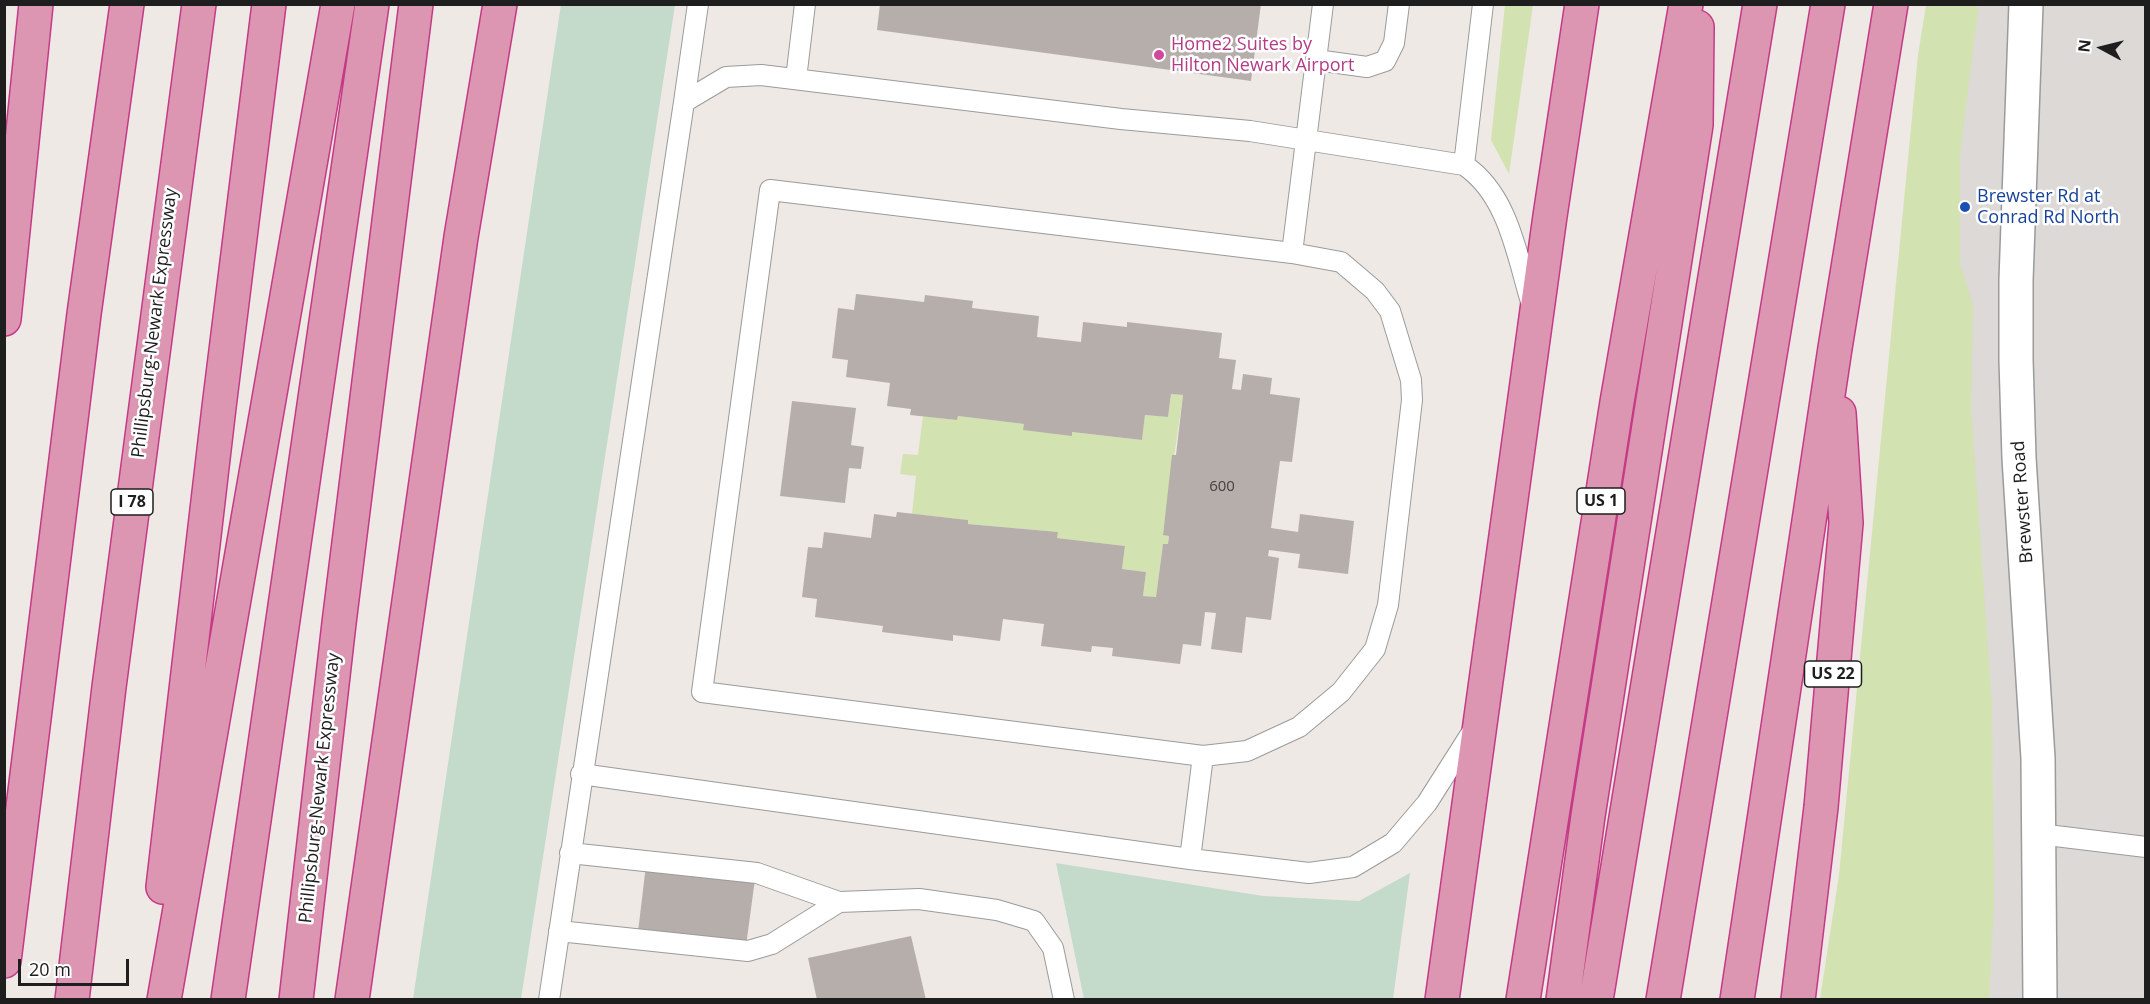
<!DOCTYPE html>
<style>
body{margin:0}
#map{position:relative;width:2150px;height:1004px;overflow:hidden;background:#eee9e5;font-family:"Open Sans",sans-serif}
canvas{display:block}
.frame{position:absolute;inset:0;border:6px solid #1e1e1e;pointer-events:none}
.north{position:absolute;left:2072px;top:18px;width:60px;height:60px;-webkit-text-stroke:4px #fff;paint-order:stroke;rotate:277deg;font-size:16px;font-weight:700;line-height:24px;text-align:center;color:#1e1e1e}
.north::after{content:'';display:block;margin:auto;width:21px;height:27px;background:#1e1e1e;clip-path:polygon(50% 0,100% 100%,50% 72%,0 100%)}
.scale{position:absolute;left:18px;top:959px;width:111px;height:27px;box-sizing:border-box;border:3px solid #1e1e1e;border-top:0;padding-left:8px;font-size:18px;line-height:21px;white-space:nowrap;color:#1e1e1e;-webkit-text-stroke:4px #fff;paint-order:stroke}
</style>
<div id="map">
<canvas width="2150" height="1004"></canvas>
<div class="frame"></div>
<div class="north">N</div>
<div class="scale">20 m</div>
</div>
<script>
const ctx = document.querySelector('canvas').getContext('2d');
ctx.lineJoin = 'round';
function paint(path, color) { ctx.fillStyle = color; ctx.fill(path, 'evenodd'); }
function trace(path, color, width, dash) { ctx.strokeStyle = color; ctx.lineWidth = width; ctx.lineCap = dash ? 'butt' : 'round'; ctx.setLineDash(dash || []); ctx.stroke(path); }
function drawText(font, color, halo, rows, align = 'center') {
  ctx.font = font + ' "Open Sans",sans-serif'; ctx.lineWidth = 5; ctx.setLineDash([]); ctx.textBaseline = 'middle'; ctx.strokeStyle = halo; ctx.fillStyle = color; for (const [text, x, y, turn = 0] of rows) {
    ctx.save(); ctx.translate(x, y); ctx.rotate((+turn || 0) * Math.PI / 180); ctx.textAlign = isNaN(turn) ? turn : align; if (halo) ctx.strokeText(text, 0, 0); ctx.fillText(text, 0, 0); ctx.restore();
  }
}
paint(new Path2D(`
 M 1963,5 L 2145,5 L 2145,999 L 1842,1000 Z`), '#dcd9d6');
paint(new Path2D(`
 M 1505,5 L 1533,5 L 1509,174 L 1491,140 Z
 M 1926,5 L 1977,5 L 1978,11 L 1960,155 L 1960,264 L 1973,305 L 1971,406 L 1992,706 L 1994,902 L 1989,999 L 1820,999 L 1839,875 L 1918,55 Z
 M 1171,394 L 1183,395 L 1163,534 L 1169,536 L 1168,544 L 1163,544 L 1156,597 L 1143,596 L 1146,572 L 1122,569 L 1125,546 L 1057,538 L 1058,532 L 968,524 L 968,520 L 912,514 L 916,476 L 900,474 L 903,454 L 918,455 L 923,416 L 957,420 L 958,416 L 1024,424 L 1072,435 L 1072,432 L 1142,440 L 1145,415 L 1168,417 Z`), '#d3e2b1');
paint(new Path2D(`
 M 561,4 L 675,5 L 521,999 L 413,999 Z
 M 1056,863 L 1263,896 L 1359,901 L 1410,873 L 1393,999 L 1084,999 Z`), '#c4dacb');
paint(new Path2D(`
 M 880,4 L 1261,4 L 1251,81 L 877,30 Z
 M 856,294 L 924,302 L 925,295 L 973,301 L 972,308 L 1039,316 L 1037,337 L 1081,342 L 1083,322 L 1127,327 L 1127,322 L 1222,333 L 1219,358 L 1236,360 L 1232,389 L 1241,390 L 1243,374 L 1272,378 L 1270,394 L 1300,398 L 1292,462 L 1280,461 L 1271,528 L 1298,532 L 1300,514 L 1354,521 L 1348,574 L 1298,568 L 1300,554 L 1269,550 L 1268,556 L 1279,558 L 1271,620 L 1246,617 L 1242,653 L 1211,649 L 1216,613 L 1205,612 L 1201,646 L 1183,644 L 1180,664 L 1112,656 L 1113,648 L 1092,646 L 1091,652 L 1041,646 L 1044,624 L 1003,619 L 1000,641 L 953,635 L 953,641 L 882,632 L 883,626 L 815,617 L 817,599 L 802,597 L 808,547 L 822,548 L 824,532 L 871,538 L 874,514 L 896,517 L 897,512 L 968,520 L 968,524 L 1058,532 L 1057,538 L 1125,546 L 1122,569 L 1146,572 L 1143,596 L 1156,597 L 1163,544 L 1168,544 L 1169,536 L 1163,535 L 1172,455 L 1176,455 L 1183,395 L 1171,394 L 1168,417 L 1145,415 L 1142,440 L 1072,432 L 1072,436 L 1023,430 L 1024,424 L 958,416 L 957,420 L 910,415 L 911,409 L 887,406 L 890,383 L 846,377 L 848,360 L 832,358 L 838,308 L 854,310 Z
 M 792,401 L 856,408 L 851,445 L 864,447 L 861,469 L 849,468 L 845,503 L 780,496 Z
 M 646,865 L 755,879 L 746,946 L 638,932 Z
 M 911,936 L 926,1000 L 817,1000 L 808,958 Z`), '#b6aeab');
const service = new Path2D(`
 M 1316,60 L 1367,67 L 1385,61 L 1394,43 L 1399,4
 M 796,79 L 805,4
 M 684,102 L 698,4
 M 1464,165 L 1483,4
 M 770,190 L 1292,253 L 1341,262 L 1375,291 L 1390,311 L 1411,380 L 1412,400 L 1388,605 L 1375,649 L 1341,692 L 1299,727 L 1247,751 L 1203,756 L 702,692 Z
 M 1292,253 L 1323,4
 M 581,774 L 1190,859 L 1309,873 L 1353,867 L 1393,843 L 1427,803 L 1474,729
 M 2039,834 L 2146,847
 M 570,853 L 757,873 L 839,902 L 919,899 L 997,910 L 1034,921 L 1053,948 L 1064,1000
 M 1190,859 L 1203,756
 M 559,931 L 748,951 L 772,944 L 839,902
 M 549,1000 L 684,102 L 726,77 L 761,75 L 1121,119 L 1250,131 L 1464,165 C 1509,195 1517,257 1532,305`);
const tertiary = new Path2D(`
 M 2026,4 L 2016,280 L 2016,360 L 2019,458 L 2038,758 L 2040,1000`);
const motorway = new Path2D(`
 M 4,319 L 36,4
 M 163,887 L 219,407 L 269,4
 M 4,961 L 84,314 L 127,4
 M 72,1000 L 109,687 L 199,4
 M 164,1000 L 338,4
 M 228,1000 L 372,4
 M 296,1000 L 339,623 L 416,4
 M 352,1000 L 461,237 L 500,4
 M 1442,1000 L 1550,216 L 1582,4
 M 1523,1000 L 1617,402 L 1686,4
 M 1563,1000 L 1588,816 L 1696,125 L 1697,27
 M 1596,1000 L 1760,4
 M 1663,1000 L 1828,4
 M 1737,1000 L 1835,348 L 1891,4
 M 1798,1000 L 1821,807 L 1846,523 L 1839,413`);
trace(service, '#9b9b9b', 22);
trace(tertiary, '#9b9b9b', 36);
trace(motorway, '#c43a87', 36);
trace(service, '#fff', 20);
trace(tertiary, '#fff', 33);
trace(motorway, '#dc96b2', 33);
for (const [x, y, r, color] of [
 [1159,55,6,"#d1479c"],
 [1965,207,6,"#1a4fb4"]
]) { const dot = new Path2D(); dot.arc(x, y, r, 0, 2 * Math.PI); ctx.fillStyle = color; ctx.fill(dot); trace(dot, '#fff', 2); }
drawText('15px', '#444241', null, [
 ["600",1222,487]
]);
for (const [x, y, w] of [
 [1601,501,48],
 [132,502,42],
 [1833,674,57]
]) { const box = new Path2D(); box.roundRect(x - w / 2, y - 13, w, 26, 4.5); ctx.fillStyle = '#fff'; ctx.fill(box); trace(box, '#1e1e1e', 1.5); }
drawText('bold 16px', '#1e1e1e', null, [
 ["US 1",1601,501],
 ["I 78",132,502],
 ["US 22",1833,674]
]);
drawText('18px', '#b23c85', '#fff', [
 ["Home2 Suites by",1171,45],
 ["Hilton Newark Airport",1171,66]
], 'left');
drawText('18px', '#164399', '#fff', [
 ["Brewster Rd at",1977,197],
 ["Conrad Rd North",1977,218]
], 'left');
drawText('18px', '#1e1e1e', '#fff', [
 ["Phillipsburg-Newark Expressway",155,323,-83],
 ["Brewster Road",2023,502,-94],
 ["Phillipsburg-Newark Expressway",320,788,-84]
]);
</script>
